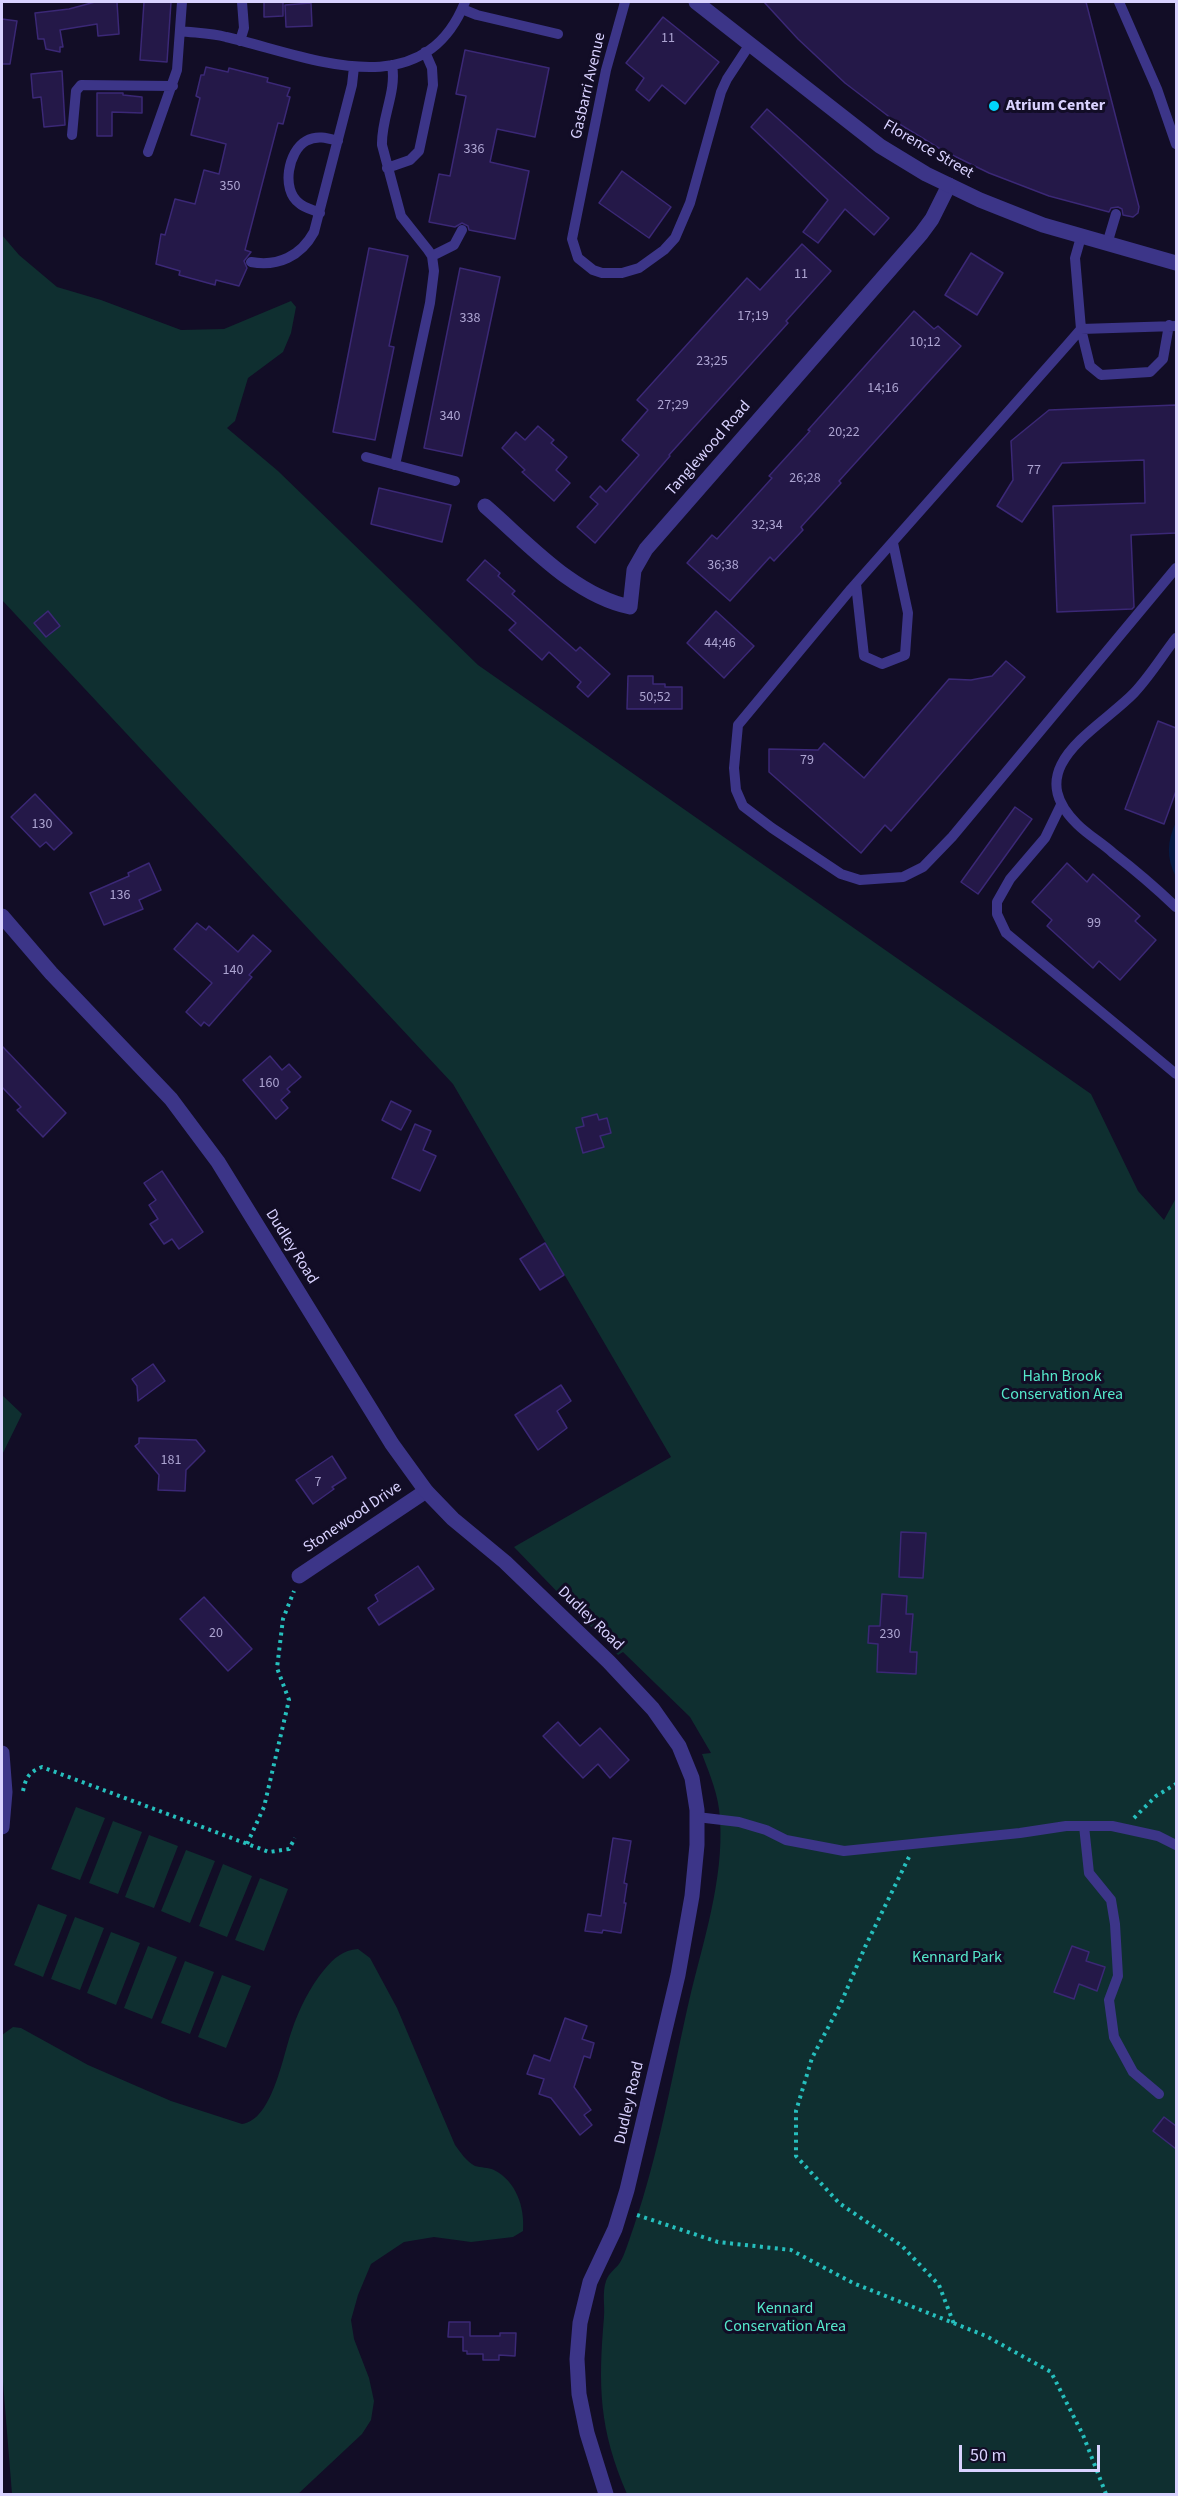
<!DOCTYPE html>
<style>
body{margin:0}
#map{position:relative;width:1178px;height:2496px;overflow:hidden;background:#120d26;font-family:"Source Sans 3",sans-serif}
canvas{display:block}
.frame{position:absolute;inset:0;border:3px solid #d9d2ff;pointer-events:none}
.scale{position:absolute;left:959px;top:2445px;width:141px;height:27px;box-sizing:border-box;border:3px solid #d9d2ff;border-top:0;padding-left:8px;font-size:18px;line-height:21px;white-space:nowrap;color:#d9d2ff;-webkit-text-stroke:4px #120d26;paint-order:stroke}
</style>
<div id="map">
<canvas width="1178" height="2496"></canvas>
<div class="frame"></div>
<div class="scale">50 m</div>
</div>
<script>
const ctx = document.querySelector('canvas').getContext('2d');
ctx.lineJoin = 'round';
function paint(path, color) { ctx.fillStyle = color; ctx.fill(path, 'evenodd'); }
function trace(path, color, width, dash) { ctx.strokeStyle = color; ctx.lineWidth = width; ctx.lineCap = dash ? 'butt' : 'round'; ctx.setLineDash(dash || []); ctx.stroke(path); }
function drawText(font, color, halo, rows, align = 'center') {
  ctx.font = font + ' "Source Sans 3",sans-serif'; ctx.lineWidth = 6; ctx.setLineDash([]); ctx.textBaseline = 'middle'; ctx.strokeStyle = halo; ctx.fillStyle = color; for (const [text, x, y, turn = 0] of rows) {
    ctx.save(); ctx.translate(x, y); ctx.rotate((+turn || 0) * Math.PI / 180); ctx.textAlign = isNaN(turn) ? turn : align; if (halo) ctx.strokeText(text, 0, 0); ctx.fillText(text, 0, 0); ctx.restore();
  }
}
paint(new Path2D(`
 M 2,235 L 19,255 L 57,287 L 101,300 L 181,330 L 224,329 L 291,301 L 296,307 L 291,333 L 283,352 L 248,378 L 235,421 L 227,428 L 278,471 L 478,665 L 1091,1094 L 1138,1191 L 1164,1220 L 1176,1198 L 1176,2494 L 627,2494 C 599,2429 598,2387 604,2317 C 605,2305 602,2293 606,2281 C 609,2273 614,2270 619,2264 C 624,2258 631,2234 634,2226 C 659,2153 672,2076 689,2001 C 703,1942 724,1880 720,1819 C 719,1796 710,1775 702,1754 L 711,1753 L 690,1717 L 623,1652 L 618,1655 L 514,1547 L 671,1457 L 453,1084 L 2,600 Z
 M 2,1395 L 22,1414 L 2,1455 Z
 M 76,1807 L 105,1818 L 80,1880 L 51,1869 Z
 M 113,1821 L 142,1832 L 118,1894 L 89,1883 Z
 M 149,1835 L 178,1846 L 154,1908 L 125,1897 Z
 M 186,1850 L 215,1861 L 190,1923 L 161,1911 Z
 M 223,1864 L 252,1876 L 227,1937 L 199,1926 Z
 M 260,1878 L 288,1889 L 264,1951 L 235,1940 Z
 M 38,1904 L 67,1915 L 43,1977 L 14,1965 Z
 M 75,1917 L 104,1928 L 80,1990 L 51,1979 Z
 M 111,1932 L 140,1943 L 116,2005 L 87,1993 Z
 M 148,1946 L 177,1957 L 152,2019 L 124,2008 Z
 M 358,1949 L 370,1958 L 397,2008 L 455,2145 C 461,2153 466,2161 475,2166 C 481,2168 488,2167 494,2170 C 516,2181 525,2207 523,2231 L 513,2237 L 471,2242 L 434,2237 L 404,2242 L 371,2264 L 358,2295 L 351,2320 L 354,2339 L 369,2378 L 374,2401 L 371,2420 L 362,2434 L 298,2494 L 12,2494 L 2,2370 L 2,2035 L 13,2027 L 21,2028 L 88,2065 L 171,2101 L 242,2124 C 273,2120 283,2054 292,2030 C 299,2009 310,1987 324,1970 C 334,1958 343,1950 358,1949 Z
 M 185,1961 L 214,1972 L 190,2034 L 161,2023 Z
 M 222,1975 L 251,1986 L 226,2048 L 198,2037 Z`), '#0f2f30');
paint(new Path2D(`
 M 1176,822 L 1176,877 C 1166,858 1167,841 1176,822 Z`), '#061a45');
const building = new Path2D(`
 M 95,2 L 117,2 L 119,34 L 98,36 L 97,24 L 60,30 L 63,47 L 60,47 L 60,52 L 46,49 L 44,39 L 38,39 L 35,13 L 69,9 Z
 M 144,2 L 171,2 L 167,62 L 140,60 Z
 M 264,2 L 283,2 L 283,16 L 264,17 Z
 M 764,2 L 1086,2 L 1139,207 L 1138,213 L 1133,217 L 1123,215 L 1122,209 L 1118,207 L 1111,208 L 1109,212 L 1049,196 L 989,173 L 942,150 L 896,122 L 845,83 L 798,39 Z
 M 311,3 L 312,26 L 286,27 L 285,5 Z
 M 663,17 L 719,62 L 685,104 L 662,85 L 649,101 L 636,90 L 644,78 L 626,63 Z
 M 2,19 L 17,21 L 10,64 L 2,64 Z
 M 465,50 L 549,68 L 535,137 L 497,129 L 490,162 L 529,171 L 515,239 L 469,230 L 468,226 L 462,223 L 455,227 L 429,222 L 439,174 L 450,176 L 466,96 L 456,94 Z
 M 206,67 L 228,72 L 229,68 L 268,78 L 267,82 L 290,88 L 287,96 L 290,97 L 283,124 L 278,123 L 245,250 L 251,252 L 244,261 L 247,268 L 239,286 L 216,280 L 215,285 L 179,275 L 180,271 L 156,264 L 161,234 L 165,235 L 175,199 L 195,204 L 204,170 L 219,174 L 226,144 L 191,135 L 200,98 L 196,96 L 201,75 L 204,75 Z
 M 62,71 L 65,125 L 44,127 L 41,97 L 33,98 L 31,74 Z
 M 97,93 L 123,93 L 123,95 L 142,97 L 142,113 L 112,112 L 112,136 L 97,136 Z
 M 767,109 L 889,218 L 874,235 L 845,209 L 818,243 L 803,232 L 828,200 L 751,127 Z
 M 622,171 L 671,207 L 649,238 L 599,203 Z
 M 802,244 L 831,271 L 786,321 L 788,323 L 669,455 L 670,456 L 595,543 L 577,527 L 598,504 L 590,497 L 600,486 L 606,492 L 639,455 L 622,440 L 648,410 L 637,400 L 747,278 L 760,290 Z
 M 369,248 L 408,256 L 389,346 L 394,347 L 375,440 L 333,432 Z
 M 971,253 L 1003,273 L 977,315 L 945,295 Z
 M 460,268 L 500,277 L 462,456 L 424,448 Z
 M 914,311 L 934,329 L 938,326 L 961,346 L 839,481 L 841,483 L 801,527 L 803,530 L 774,561 L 770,557 L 730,601 L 687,563 L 712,535 L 717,539 L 772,478 L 769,476 L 810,431 L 808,430 Z
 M 1176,405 L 1176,533 L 1131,535 L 1134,607 L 1132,609 L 1057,612 L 1053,506 L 1145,503 L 1144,460 L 1062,463 L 1022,522 L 997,506 L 1013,480 L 1011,441 L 1049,410 Z
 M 538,426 L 554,440 L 551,443 L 567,457 L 556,470 L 570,483 L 554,501 L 522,472 L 525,470 L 502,448 L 516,432 L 525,440 Z
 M 379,488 L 451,505 L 442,542 L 371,524 Z
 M 485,560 L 500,573 L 498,576 L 515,591 L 512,594 L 576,651 L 580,647 L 610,674 L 588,697 L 577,687 L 581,682 L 549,652 L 542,660 L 509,630 L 516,623 L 467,580 Z
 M 48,611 L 60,626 L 46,637 L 34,623 Z
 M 716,611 L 754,646 L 724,678 L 687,643 Z
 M 1006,661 L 1025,677 L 891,831 L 885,825 L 861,853 L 769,772 L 769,749 L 818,750 L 824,743 L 864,778 L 949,679 L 971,680 L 992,676 Z
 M 628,676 L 653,676 L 653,684 L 665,684 L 665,687 L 682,687 L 682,709 L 627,709 Z
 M 1158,721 L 1176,728 L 1176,791 L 1164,824 L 1125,809 Z
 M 35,794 L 72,833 L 54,850 L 46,842 L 40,847 L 11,817 Z
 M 1015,807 L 1032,819 L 978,894 L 961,882 Z
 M 149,863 L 161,890 L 139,900 L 143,909 L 104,925 L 90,893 L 129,876 L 128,873 Z
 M 1067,863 L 1087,882 L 1093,874 L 1140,916 L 1135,921 L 1156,940 L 1120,980 L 1099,961 L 1093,968 L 1047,926 L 1052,920 L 1032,902 Z
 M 197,923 L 206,930 L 209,926 L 238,952 L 253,935 L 271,951 L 249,975 L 252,977 L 209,1026 L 204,1022 L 201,1026 L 186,1012 L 212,983 L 174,949 Z
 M 2,1046 L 66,1113 L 43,1137 L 17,1110 L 21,1107 L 2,1087 Z
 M 270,1056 L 282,1070 L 289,1064 L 301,1077 L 287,1089 L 290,1092 L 281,1100 L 288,1108 L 276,1119 L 243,1080 Z
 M 391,1101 L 411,1111 L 401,1130 L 382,1120 Z
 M 597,1114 L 599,1120 L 607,1118 L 611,1133 L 600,1136 L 604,1147 L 583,1153 L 576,1128 L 584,1126 L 582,1118 Z
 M 415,1124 L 431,1131 L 423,1150 L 436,1156 L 420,1191 L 392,1178 Z
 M 162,1171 L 203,1232 L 179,1249 L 172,1239 L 164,1244 L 150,1224 L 158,1219 L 149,1205 L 156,1200 L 144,1183 Z
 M 545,1243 L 564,1275 L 540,1290 L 520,1259 Z
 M 153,1364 L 165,1381 L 138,1401 L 137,1386 L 132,1379 Z
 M 561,1385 L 571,1401 L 557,1411 L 567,1428 L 538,1450 L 515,1415 Z
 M 139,1438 L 196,1440 L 205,1451 L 186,1470 L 185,1491 L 158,1490 L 159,1475 L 135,1446 L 139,1443 Z
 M 332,1456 L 346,1478 L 332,1487 L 334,1489 L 313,1504 L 296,1480 Z
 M 901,1532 L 926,1533 L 923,1578 L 899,1577 Z
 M 418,1566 L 434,1589 L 379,1625 L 368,1608 L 378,1601 L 375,1595 Z
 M 882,1594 L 907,1596 L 906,1614 L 913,1614 L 910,1652 L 917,1652 L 916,1674 L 877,1672 L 878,1644 L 868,1643 L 869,1626 L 880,1626 Z
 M 204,1597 L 252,1649 L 228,1671 L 180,1619 Z
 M 558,1722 L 580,1746 L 600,1728 L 629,1760 L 610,1778 L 598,1764 L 583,1778 L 543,1736 Z
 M 613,1838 L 631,1841 L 624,1883 L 627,1884 L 624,1903 L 626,1903 L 621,1933 L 603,1930 L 602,1933 L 585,1931 L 588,1914 L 601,1916 Z
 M 1072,1946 L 1089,1952 L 1086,1961 L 1105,1967 L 1097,1991 L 1079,1984 L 1074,1999 L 1054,1992 Z
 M 565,2018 L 587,2026 L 582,2039 L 594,2043 L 590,2058 L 584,2056 L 574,2087 L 591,2110 L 584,2115 L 592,2125 L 580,2135 L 551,2098 L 539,2094 L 544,2079 L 527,2074 L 534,2055 L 550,2061 Z
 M 1164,2117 L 1176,2126 L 1176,2149 L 1153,2131 Z
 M 449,2322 L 470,2322 L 470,2336 L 500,2336 L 500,2333 L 516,2333 L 515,2356 L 499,2355 L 499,2360 L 483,2360 L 483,2354 L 467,2354 L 467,2351 L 463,2351 L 463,2337 L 448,2337 Z`);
paint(building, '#241848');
trace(building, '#3b2876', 1.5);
trace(new Path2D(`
 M 23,1791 C 26,1777 29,1772 42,1767 L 269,1852 L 289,1849 L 295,1838
 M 1134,1818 L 1156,1796 L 1176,1784
 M 247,1844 L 264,1807 L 289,1700 L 277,1668 L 283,1619 L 294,1591
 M 909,1857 L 865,1947 L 841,2003 L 812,2058 L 796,2111 L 796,2156 L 839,2203 L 902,2246 L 939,2285 L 954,2324
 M 637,2215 L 718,2242 L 791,2250 L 853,2283 L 986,2336 L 1051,2372 L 1083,2435 L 1106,2494`), '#26bfbd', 4, [3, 4.5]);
trace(new Path2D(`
 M 625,2 L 606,70 L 572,239 L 578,258 L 593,270 L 602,273 L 622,273 L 639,268 L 664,250 L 675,238 L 690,203 L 721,92 L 727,79 L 750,44
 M 1119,2 L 1157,89 L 1176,144
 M 462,9 L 477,15 L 558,34
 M 180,31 C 195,33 211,33 226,37 C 306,55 422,110 465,2
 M 240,41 L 244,28 L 242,2
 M 392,65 C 397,92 381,118 382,145 L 401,216 L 428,250 L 432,256 L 434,271 L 430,303 L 395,465
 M 72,135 L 76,91 L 81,85 L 173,86
 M 148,152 L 177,70 L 182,2
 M 387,168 L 410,160 L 419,151 L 433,85 L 432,68 L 425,52
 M 320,213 C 314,210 304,208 299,203 C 281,190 288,151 306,141 C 317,135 327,138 338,141
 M 1081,237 L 1075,258 L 1081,329 L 1090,366 L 1101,375 L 1150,372 L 1163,359 L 1169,325
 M 1107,244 L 1116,214
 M 432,256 L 454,245 L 462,230
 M 251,262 C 278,267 301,256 314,232 L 352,85 L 354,67
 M 1176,326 L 1081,329 L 1068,344 L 851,589 L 738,725 L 734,768 L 736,790 L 743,806 L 772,828 L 841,874 L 860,880 L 903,877 L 923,867 L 952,837 L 1176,568
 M 366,457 L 455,481
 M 856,584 L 864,656 L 882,664 L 905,655 L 908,613 L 893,543
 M 1176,638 C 1162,656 1150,676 1134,693 C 1098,730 1019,767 1077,824 C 1088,835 1102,843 1113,853 C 1135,870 1156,888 1176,907
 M 1061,805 L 1045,838 L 1010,879 L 997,902 L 997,914 L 1006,933 L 1176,1074
 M 697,1817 L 739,1822 L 766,1830 L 786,1840 L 844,1851 L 1020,1833 L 1066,1826 L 1112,1826 L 1158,1836 L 1176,1845
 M 1084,1826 L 1089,1873 L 1111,1900 L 1115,1924 L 1118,1976 L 1109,2000 L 1114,2037 L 1133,2072 L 1159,2094`), '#3c3588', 10);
trace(new Path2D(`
 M 485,506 C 528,543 573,595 630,607 L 634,570 L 646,549 L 921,234 L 932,219 L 949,185
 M 299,1576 L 426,1491`), '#3c3588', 15);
trace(new Path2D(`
 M 696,2 L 880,146 L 926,174 L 980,200 L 1043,225 L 1176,263
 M 2,916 L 51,973 L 171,1099 L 218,1162 L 392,1444 L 426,1491 L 453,1519 L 505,1562 L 609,1662 L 653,1709 L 679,1746 L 692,1778 L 697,1810 L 697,1845 L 692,1896 L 678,1975 L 627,2190 L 615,2229 L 590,2282 L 580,2323 L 577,2359 L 579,2394 L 587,2433 L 606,2494
 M 2,1753 L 5,1792 L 2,1827`), '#3c3588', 15);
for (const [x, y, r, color] of [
 [994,106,6,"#00d6fd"]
]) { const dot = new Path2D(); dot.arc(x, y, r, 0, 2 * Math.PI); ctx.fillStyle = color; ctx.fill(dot); trace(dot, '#120d26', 2); }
drawText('14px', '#aca4d1', null, [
 ["11",668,39],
 ["336",474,150],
 ["350",230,187],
 ["11",801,275],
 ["17;19",753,317],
 ["338",470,319],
 ["10;12",925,343],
 ["23;25",712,362],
 ["14;16",883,389],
 ["27;29",673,406],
 ["340",450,417],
 ["20;22",844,433],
 ["77",1034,471],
 ["26;28",805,479],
 ["32;34",767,526],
 ["36;38",723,566],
 ["44;46",720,644],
 ["50;52",655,698],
 ["79",807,761],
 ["130",42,825],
 ["136",120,896],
 ["99",1094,924],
 ["140",233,971],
 ["160",269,1084],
 ["181",171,1461],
 ["7",318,1483],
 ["20",216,1634],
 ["230",890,1635]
]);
drawText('16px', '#d9d2ff', '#120d26', [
 ["Gasbarri Avenue",589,86,-77],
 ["Florence Street",928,150,30],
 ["Tanglewood Road",709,449,-49],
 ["Dudley Road",291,1247,58],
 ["Stonewood Drive",353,1518,-34],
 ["Dudley Road",590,1619,44],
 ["Dudley Road",630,2103,-77]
]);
drawText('bold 16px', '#d9d2ff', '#120d26', [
 ["Atrium Center",1006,106]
], 'left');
drawText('16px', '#55e8cb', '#120d26', [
 ["Hahn Brook",1062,1377],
 ["Conservation Area",1062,1395],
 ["Kennard Park",957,1958],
 ["Kennard",785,2309],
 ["Conservation Area",785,2327]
]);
</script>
